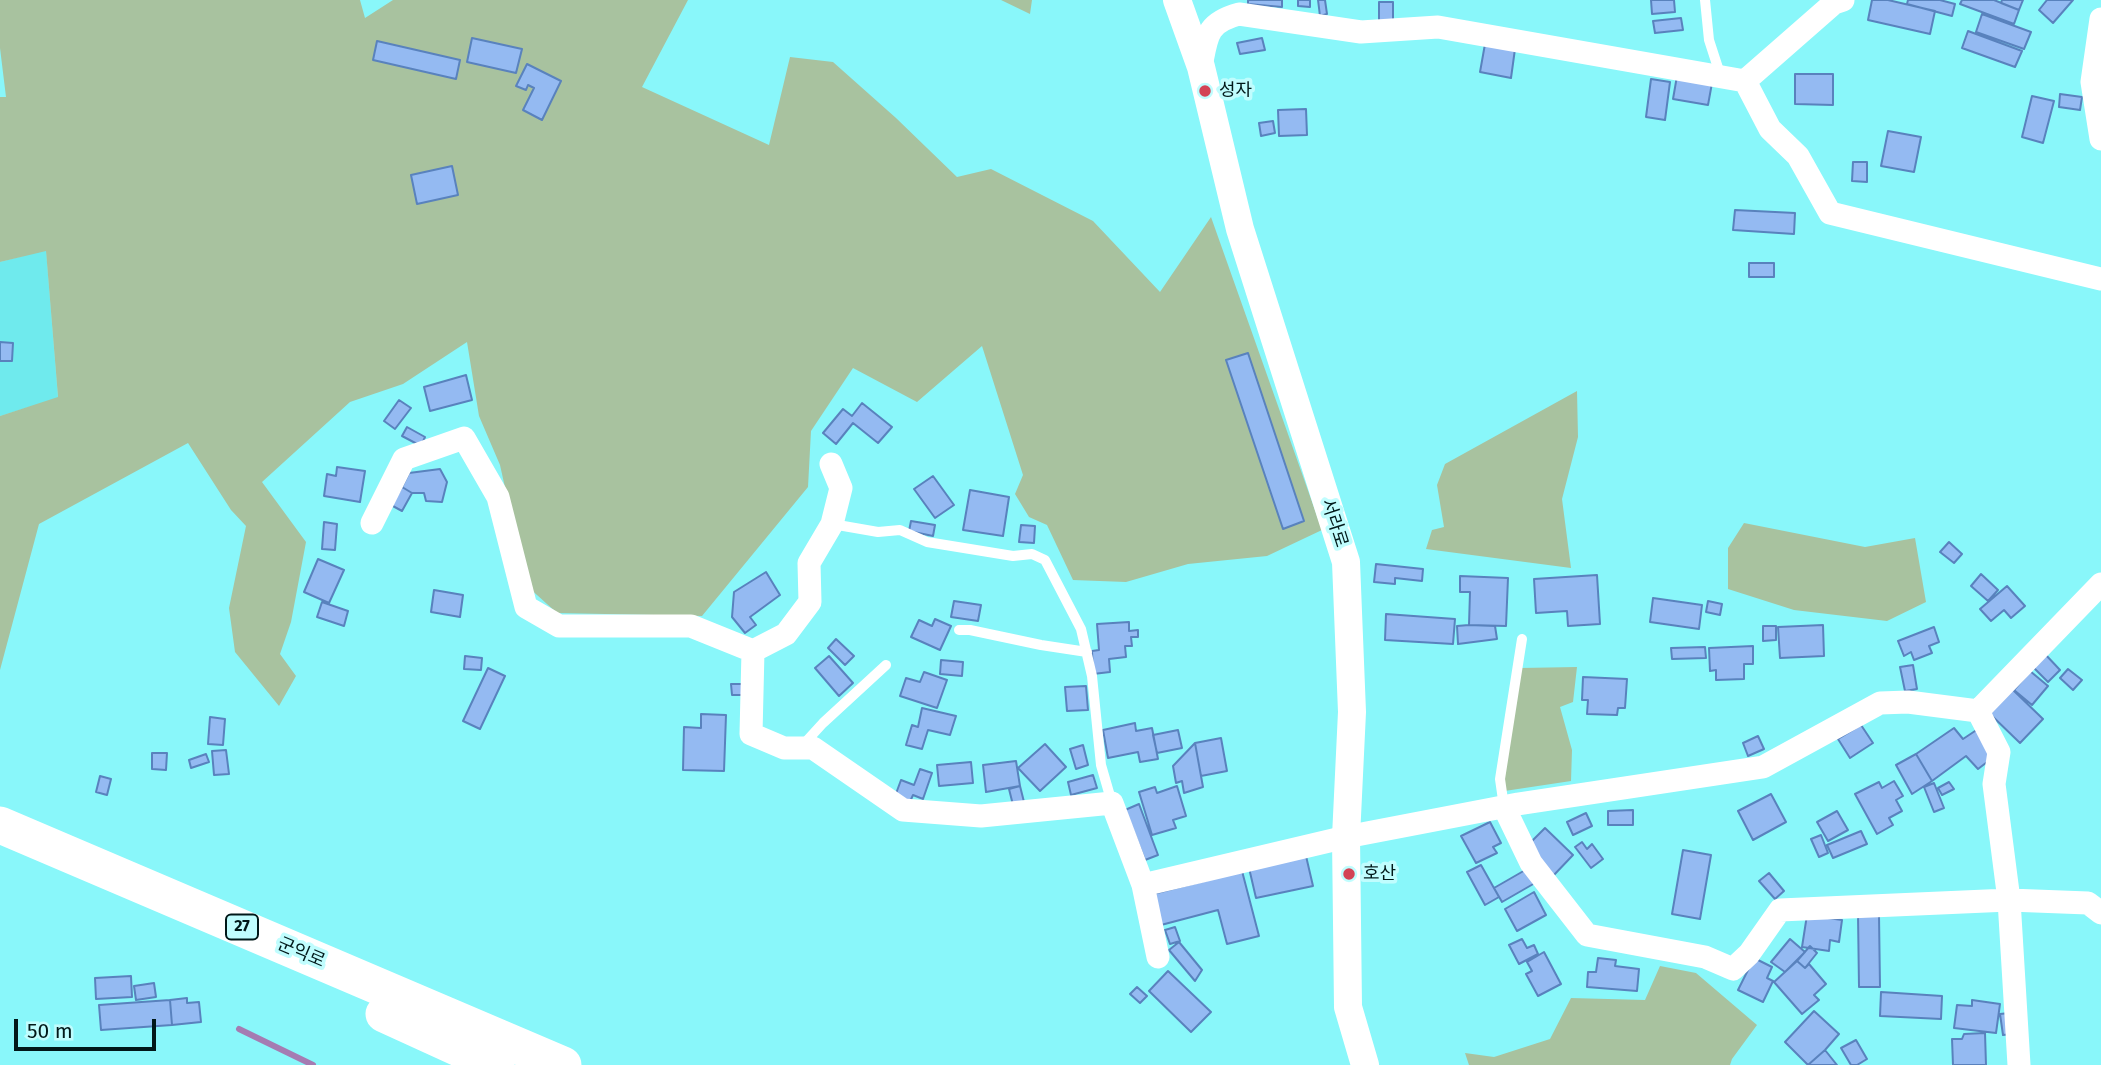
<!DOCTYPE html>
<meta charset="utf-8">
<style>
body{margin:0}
#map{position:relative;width:2101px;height:1065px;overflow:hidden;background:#89f7fa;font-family:"Fira Sans",sans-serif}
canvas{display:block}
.scale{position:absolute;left:14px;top:1019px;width:142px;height:32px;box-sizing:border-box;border:4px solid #011819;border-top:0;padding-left:9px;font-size:21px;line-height:24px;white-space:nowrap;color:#011819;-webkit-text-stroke:5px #c0fdfe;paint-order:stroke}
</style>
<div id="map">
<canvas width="2101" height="1065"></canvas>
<div class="scale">50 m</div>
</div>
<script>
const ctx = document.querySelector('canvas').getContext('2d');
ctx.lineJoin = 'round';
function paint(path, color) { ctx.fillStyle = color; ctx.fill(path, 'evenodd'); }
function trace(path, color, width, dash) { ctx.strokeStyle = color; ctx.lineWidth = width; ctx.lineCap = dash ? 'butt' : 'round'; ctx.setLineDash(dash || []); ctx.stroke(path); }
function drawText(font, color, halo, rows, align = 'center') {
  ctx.font = font + ' "Fira Sans","Noto Sans KR",sans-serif'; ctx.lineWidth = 7; ctx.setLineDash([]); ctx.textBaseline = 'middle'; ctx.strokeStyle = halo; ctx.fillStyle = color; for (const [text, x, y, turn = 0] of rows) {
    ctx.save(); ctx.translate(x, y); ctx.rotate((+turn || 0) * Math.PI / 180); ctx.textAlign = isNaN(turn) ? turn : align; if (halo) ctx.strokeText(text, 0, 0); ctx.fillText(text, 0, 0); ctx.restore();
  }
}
paint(new Path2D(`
 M 46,250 L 58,398 L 0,416 L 0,262 Z`), '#6feaed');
paint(new Path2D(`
 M 0,0 L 360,0 L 365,18 L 393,0 L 688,0 L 642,87 L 769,145 L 790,57 L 833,62 L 896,118 L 957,177 L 991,169 L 1093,221 L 1160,292 L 1211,217 L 1322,530 L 1267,556 L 1188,564 L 1126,582 L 1073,580 L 1047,525 L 1029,517 L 1015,494 L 1023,475 L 982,346 L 917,402 L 853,368 L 811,431 L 808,487 L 702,616 L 557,613 L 527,586 L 500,465 L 479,416 L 467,342 L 403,384 L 350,402 L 262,482 L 306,542 L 291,622 L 280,654 L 296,676 L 279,706 L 235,652 L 229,608 L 246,526 L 231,510 L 188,443 L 39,524 L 0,670 L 0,416 L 58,397 L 46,251 L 0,262 L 0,97 L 6,97 L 0,48 Z
 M 1001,0 L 1032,0 L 1030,14 Z
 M 1577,391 L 1578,437 L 1562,499 L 1571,568 L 1426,549 L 1432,530 L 1444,527 L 1437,485 L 1445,464 Z
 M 1744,523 L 1865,547 L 1915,538 L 1926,602 L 1887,621 L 1794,610 L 1728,589 L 1728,548 Z
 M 1577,667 L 1573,702 L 1560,707 L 1572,750 L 1571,781 L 1498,792 L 1520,668 Z
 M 1660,966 L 1696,973 L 1757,1025 L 1732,1059 L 1730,1065 L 1469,1065 L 1465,1053 L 1494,1057 L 1550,1039 L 1571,998 L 1645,1000 Z`), '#a8c29f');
trace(new Path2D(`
 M 239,1029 L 313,1065`), '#a57cb2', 6);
const building = new Path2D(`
 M 1248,0 L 1282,0 L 1282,7 L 1248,4 Z
 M 1298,0 L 1310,0 L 1310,7 L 1298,6 Z
 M 1318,0 L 1325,0 L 1327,14 L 1320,16 Z
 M 1651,0 L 1674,0 L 1675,12 L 1652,14 Z
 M 1872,0 L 1888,0 L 1935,11 L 1930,34 L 1868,20 Z
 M 1908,0 L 1940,0 L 1955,4 L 1952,16 L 1907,4 Z
 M 1962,0 L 1994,0 L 2019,10 L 2014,24 L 1960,4 Z
 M 2002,0 L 2023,0 L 2019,10 L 2001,3 Z
 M 2047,0 L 2073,0 L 2053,23 L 2039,10 Z
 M 1379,2 L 1393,2 L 1393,23 L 1379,23 Z
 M 1982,14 L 2031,32 L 2024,49 L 1976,32 Z
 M 1681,18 L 1683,30 L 1655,33 L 1653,21 Z
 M 1968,31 L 2022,51 L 2015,67 L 1962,48 Z
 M 472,38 L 522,49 L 516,73 L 467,62 Z
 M 1262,38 L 1265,50 L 1240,54 L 1237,43 Z
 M 377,41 L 460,60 L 456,79 L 373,60 Z
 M 1485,44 L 1515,49 L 1511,78 L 1480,72 Z
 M 527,64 L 561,81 L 542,120 L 523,110 L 534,88 L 528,85 L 526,90 L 516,86 Z
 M 1795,74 L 1833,74 L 1833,105 L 1795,104 Z
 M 1677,76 L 1712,83 L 1708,105 L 1673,99 Z
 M 1651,79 L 1670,82 L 1665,120 L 1646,117 Z
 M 2060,94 L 2082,97 L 2080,110 L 2059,107 Z
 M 2032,96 L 2054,101 L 2043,143 L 2022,137 Z
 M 1306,109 L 1307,135 L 1279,136 L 1278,110 Z
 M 1273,121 L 1275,133 L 1261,136 L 1259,123 Z
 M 1888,131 L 1921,137 L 1914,172 L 1881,166 Z
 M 1853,162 L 1867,162 L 1867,182 L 1852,181 Z
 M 452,166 L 458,195 L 417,204 L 411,175 Z
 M 1735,210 L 1795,213 L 1794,234 L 1733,230 Z
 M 1749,263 L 1774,263 L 1774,277 L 1749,277 Z
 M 0,342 L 13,343 L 12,361 L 0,361 Z
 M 1248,353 L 1304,521 L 1283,529 L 1226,360 Z
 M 466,375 L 472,400 L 430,411 L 424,387 Z
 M 399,400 L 411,408 L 395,429 L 384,421 Z
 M 862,403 L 892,427 L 878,443 L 853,423 L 836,444 L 823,433 L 843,409 L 852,416 Z
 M 407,427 L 425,437 L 421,446 L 402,436 Z
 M 337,467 L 365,471 L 360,502 L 324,496 L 327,474 L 336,476 Z
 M 440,469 L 447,482 L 442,502 L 426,501 L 424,493 L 412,493 L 402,487 L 409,473 Z
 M 933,476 L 954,505 L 935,518 L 914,489 Z
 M 402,487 L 412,493 L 402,511 L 391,505 Z
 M 970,490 L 1009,497 L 1003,536 L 963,530 Z
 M 911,521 L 935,525 L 933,536 L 909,531 Z
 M 324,522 L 337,524 L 335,550 L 322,549 Z
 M 1021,525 L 1035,526 L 1034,543 L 1019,542 Z
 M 1949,542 L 1962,554 L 1954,563 L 1940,552 Z
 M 318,559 L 344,570 L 329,603 L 304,592 Z
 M 1376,564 L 1423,569 L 1422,581 L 1395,578 L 1395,584 L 1374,582 Z
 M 766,572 L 780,595 L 750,617 L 756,625 L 745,633 L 732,617 L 734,592 Z
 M 1981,574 L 1998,590 L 1988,601 L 1971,586 Z
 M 1597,575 L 1600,624 L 1568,626 L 1567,611 L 1536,613 L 1534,579 Z
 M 1460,576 L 1508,578 L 1506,626 L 1469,625 L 1470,592 L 1460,592 Z
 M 2007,586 L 2025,606 L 2011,618 L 2004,610 L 1991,621 L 1980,609 Z
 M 434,590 L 463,595 L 460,617 L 431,612 Z
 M 1653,598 L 1702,605 L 1699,629 L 1650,622 Z
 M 954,601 L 981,605 L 978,621 L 951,617 Z
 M 1708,601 L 1722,604 L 1720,615 L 1706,612 Z
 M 322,602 L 348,611 L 344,626 L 317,617 Z
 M 1386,614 L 1455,619 L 1453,644 L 1385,640 Z
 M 935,619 L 951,626 L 940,650 L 911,637 L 919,620 L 932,626 Z
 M 1129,622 L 1129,631 L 1138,630 L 1138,637 L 1131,637 L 1132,646 L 1125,646 L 1126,657 L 1109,659 L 1110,672 L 1093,674 L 1092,651 L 1099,650 L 1097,624 Z
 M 1469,625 L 1495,626 L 1497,639 L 1458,644 L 1457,626 Z
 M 1823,625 L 1824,656 L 1780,658 L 1778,627 Z
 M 1763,626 L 1776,626 L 1776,640 L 1763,641 Z
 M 1934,627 L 1939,642 L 1929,646 L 1932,653 L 1914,660 L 1911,652 L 1904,656 L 1898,641 Z
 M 836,639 L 854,656 L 845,665 L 828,648 Z
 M 1753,646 L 1753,664 L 1744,664 L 1744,679 L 1716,680 L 1716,670 L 1710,671 L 1709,648 Z
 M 1705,647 L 1706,658 L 1672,659 L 1671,648 Z
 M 2045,654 L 2060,670 L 2048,682 L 2032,666 Z
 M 465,656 L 482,658 L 481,670 L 464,669 Z
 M 829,656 L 853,683 L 839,696 L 815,668 Z
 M 941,660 L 963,662 L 962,676 L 940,674 Z
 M 1913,665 L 1917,689 L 1905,691 L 1900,667 Z
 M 488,668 L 505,676 L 480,729 L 463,721 Z
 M 2068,669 L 2082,680 L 2073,690 L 2060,678 Z
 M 2030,671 L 2048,686 L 2032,705 L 2014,690 Z
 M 924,672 L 947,680 L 937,708 L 900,696 L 906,678 L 920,682 Z
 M 1583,677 L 1627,679 L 1625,708 L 1618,708 L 1617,715 L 1587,714 L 1588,700 L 1582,700 Z
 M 731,684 L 745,684 L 745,695 L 732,695 Z
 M 1086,686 L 1088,710 L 1067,711 L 1065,687 Z
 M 2012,689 L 2043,719 L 2020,743 L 1989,713 Z
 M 922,708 L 956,716 L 950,735 L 928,730 L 922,749 L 906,745 L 912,725 L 918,727 Z
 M 701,714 L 726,715 L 724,771 L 683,770 L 684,727 L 701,728 Z
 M 210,717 L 225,719 L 223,745 L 208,744 Z
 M 1135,723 L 1136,731 L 1152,728 L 1158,759 L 1140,762 L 1138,752 L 1108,758 L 1103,730 Z
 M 1861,725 L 1873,743 L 1850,758 L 1838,739 Z
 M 1954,728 L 1963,739 L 1978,729 L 1995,756 L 1978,769 L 1966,756 L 1932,781 L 1916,754 Z
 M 1178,730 L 1182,748 L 1157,753 L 1153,735 Z
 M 1758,736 L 1764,749 L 1748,756 L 1743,743 Z
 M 1221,738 L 1227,771 L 1201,776 L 1195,743 Z
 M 1195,743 L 1203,787 L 1184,793 L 1182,781 L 1176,783 L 1173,766 Z
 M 1045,744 L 1066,767 L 1040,791 L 1018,768 Z
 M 1083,745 L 1088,765 L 1076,769 L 1070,749 Z
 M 226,750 L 229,774 L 214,775 L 212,751 Z
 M 152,753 L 167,753 L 166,770 L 152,769 Z
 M 206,754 L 209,762 L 191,768 L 189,760 Z
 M 1916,754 L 1932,781 L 1912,794 L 1896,765 Z
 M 1016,761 L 1020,786 L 986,792 L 983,765 Z
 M 971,762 L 973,783 L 939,786 L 937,765 Z
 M 920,769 L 932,773 L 923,799 L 913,795 L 909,804 L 894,799 L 901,780 L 914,785 Z
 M 1093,775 L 1097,788 L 1071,795 L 1068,782 Z
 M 100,776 L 111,779 L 107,795 L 96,792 Z
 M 1894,781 L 1903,796 L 1896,800 L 1902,811 L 1889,818 L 1893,825 L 1877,834 L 1855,794 L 1879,782 L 1882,788 Z
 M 1949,782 L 1954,789 L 1942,795 L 1938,788 Z
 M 1934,783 L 1944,808 L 1934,812 L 1924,787 Z
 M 1020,786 L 1024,802 L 1013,805 L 1009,789 Z
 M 1177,786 L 1186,816 L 1173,820 L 1176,828 L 1152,835 L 1139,792 L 1155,787 L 1157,793 Z
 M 1771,794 L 1786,822 L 1753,840 L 1738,811 Z
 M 1139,804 L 1158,855 L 1145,860 L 1125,810 Z
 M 1633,810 L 1633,825 L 1608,825 L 1608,811 Z
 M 1837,811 L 1848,830 L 1828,841 L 1817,822 Z
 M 1586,813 L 1592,826 L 1573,835 L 1567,822 Z
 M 1490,822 L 1501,843 L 1493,847 L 1497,853 L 1476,863 L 1461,836 Z
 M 1545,828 L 1573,855 L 1553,876 L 1524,849 Z
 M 1861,831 L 1867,844 L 1833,858 L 1827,845 Z
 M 1821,835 L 1828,853 L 1819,857 L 1811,839 Z
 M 1582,842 L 1587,849 L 1592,844 L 1603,859 L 1591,868 L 1575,847 Z
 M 1683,850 L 1711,855 L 1700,919 L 1672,914 Z
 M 1306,856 L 1313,886 L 1256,898 L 1249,868 Z
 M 1481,865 L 1499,897 L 1485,905 L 1467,872 Z
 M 1527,869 L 1535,883 L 1502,902 L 1494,888 Z
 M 1242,871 L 1259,936 L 1227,944 L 1218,910 L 1161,925 L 1153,894 Z
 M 1769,873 L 1784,891 L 1775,899 L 1759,881 Z
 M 1534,892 L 1546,915 L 1517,931 L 1505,909 Z
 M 1807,915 L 1842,920 L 1839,942 L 1830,940 L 1829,951 L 1802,947 Z
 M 1858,915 L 1879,915 L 1880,987 L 1859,987 Z
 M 1175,927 L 1180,941 L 1170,944 L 1165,930 Z
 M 1522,939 L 1527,948 L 1534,945 L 1538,954 L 1519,964 L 1509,945 Z
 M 1790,939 L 1805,952 L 1785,972 L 1771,962 Z
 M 1179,942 L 1202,970 L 1195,981 L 1169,950 Z
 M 1810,946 L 1817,953 L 1805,968 L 1797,961 Z
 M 1544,952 L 1561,984 L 1538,996 L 1526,974 L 1532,971 L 1527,962 Z
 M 1598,958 L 1616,960 L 1615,966 L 1639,969 L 1637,991 L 1587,987 L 1588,972 L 1596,972 Z
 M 1754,958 L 1772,967 L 1767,978 L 1773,981 L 1763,1002 L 1738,990 Z
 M 1797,961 L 1805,968 L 1809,964 L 1826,984 L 1814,995 L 1819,1000 L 1802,1014 L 1774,982 Z
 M 1168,971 L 1211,1012 L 1191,1032 L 1149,991 Z
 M 131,976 L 132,997 L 96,999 L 95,978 Z
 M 154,983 L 156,997 L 136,1000 L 134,986 Z
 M 1137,987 L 1147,996 L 1140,1003 L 1130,994 Z
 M 1881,992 L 1942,996 L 1941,1019 L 1880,1016 Z
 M 187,998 L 187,1003 L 199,1002 L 201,1022 L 172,1025 L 170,1000 Z
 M 170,1000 L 172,1025 L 101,1030 L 99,1005 Z
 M 1972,1000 L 2000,1004 L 1996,1033 L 1954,1028 L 1957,1005 L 1972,1006 Z
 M 1814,1011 L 1839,1034 L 1825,1050 L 1808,1065 L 1785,1042 Z
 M 2009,1013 L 2012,1034 L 2003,1035 L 2000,1014 Z
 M 1985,1033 L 1986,1065 L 1953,1065 L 1952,1039 L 1962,1039 L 1964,1034 Z
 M 1856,1040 L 1867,1059 L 1857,1065 L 1851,1065 L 1841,1048 Z
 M 1825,1050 L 1837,1065 L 1808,1065 Z`);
paint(building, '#94baf2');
trace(building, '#5982bd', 2);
trace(new Path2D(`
 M 1705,0 L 1709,40 L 1721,77
 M 832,524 L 878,532 L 900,530 L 927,542 L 1013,556 L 1032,554 L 1045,560 L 1081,629 L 1092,676 L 1101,765 L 1112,803
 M 959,630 L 970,630 L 1041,645 L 1087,652
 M 802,746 L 823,723 L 886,665
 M 1504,807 L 1500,779 L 1522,639`), '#fff', 10);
trace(new Path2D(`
 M 2101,19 L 2092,82 L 2101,139
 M 1201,67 C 1207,36 1206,23 1239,14 L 1361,32 L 1438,27 L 1745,81 L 1834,3 L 1843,0
 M 1745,81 L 1770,129 L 1798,156 L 1830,213 L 2101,279
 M 372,523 L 404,459 L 464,438 L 498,497 L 526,607 L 559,626 L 691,626 L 753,651 L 751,734 L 784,748 L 813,748 L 903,810 L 981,816 L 1112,803 L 1143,885 L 1158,957
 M 753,651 L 786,634 L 810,602 L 809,563 L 832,524 L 841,488 L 831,464
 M 1978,711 L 1999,752 L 1994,784 L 2009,900 L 2019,1065
 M 1504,807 L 1531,863 L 1587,935 L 1705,957 L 1733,969 L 1749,954 L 1780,910 L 2009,900 L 2088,903 L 2101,913
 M 1143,885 L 1346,837 L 1518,804 L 1763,767 L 1880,703 L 1908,702 L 1978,711 L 2101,584`), '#fff', 23);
trace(new Path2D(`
 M 1177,0 L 1201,67 L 1240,229 L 1346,562 L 1352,712 L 1346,837 L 1348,1007 L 1365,1065`), '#fff', 28);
trace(new Path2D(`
 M 0,825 L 563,1065
 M 384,1014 L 496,1065`), '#fff', 37);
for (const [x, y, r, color] of [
 [1205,91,7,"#d34355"],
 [1349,874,7,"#d34355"]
]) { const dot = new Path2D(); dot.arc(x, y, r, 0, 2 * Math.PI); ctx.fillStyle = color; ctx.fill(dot); trace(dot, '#c0fdfe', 2.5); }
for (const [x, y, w] of [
 [242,927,32]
]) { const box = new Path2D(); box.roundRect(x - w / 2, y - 12.5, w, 25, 5); ctx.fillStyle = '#c0fdfe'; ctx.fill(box); trace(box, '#011819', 2); }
drawText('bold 16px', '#011819', null, [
 ["27",242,927]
]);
drawText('18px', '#011819', '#c0fdfe', [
 ["성자",1219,91],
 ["호산",1363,874]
], 'left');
drawText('18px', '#011819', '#c0fdfe', [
 ["서라로",1334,523,72],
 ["군익로",301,953,23]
]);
</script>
